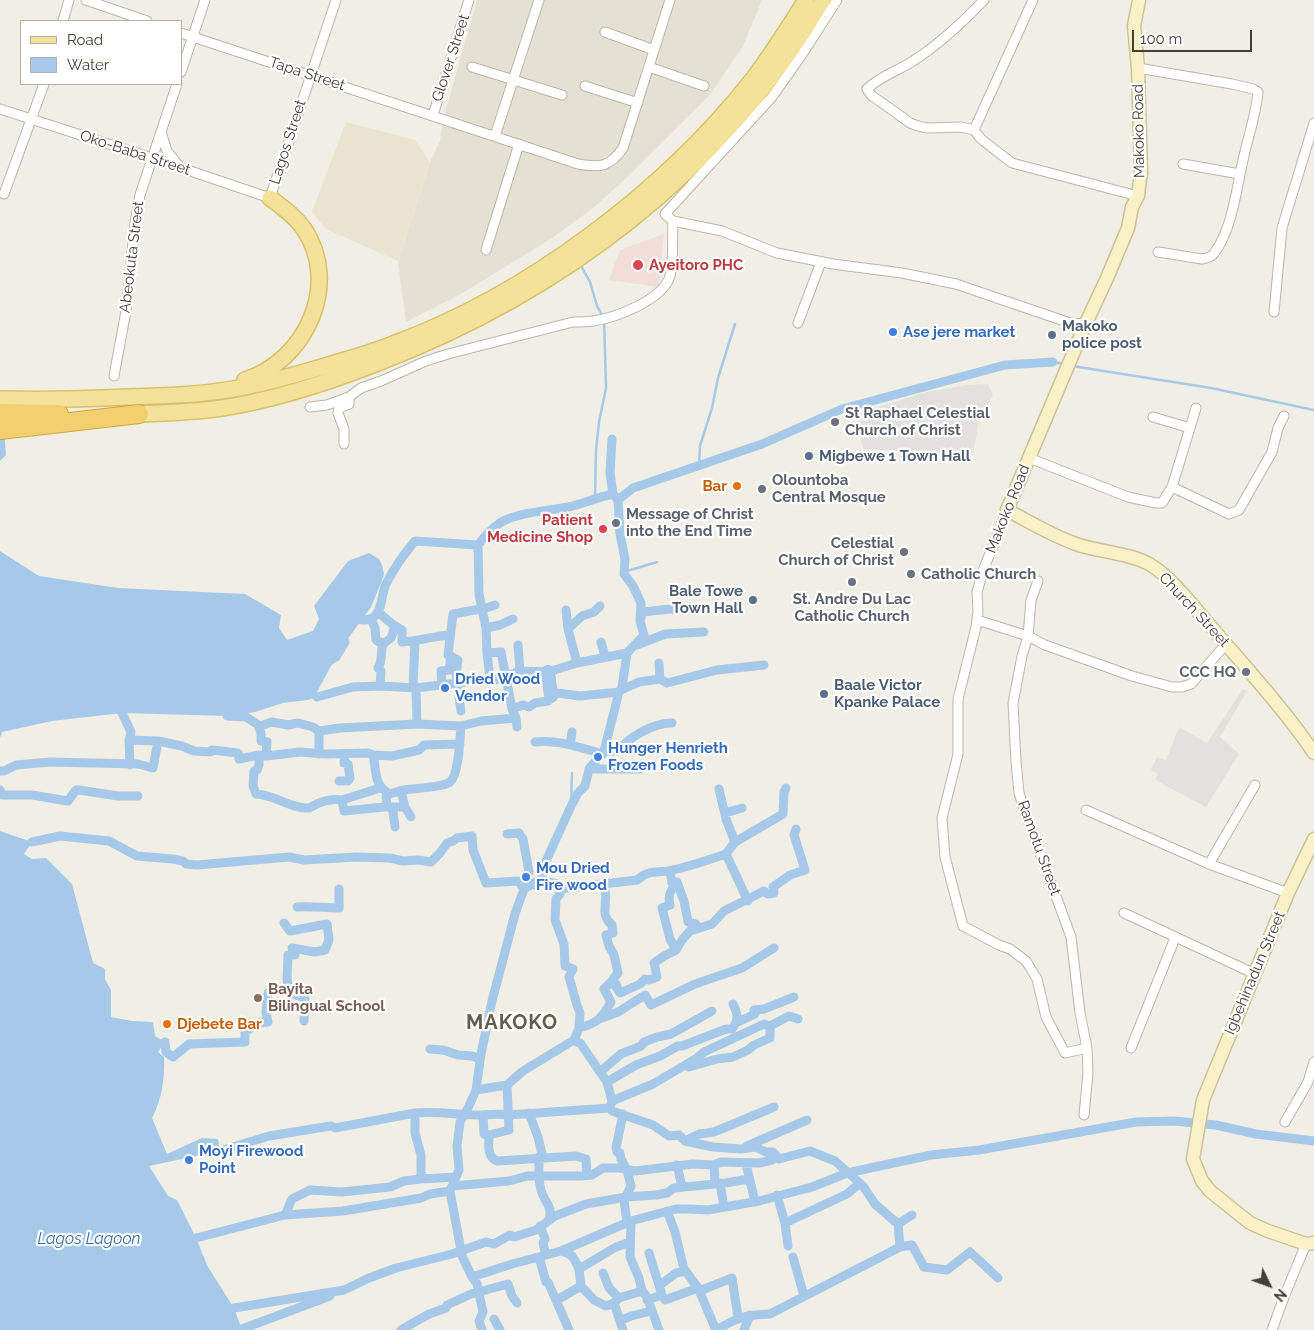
<!DOCTYPE html>
<style>
body{margin:0}
#map{position:relative;width:1314px;height:1330px;overflow:hidden;background:#f1eee5;font-family:Raleway,sans-serif}
canvas{display:block}
.legend{position:absolute;left:20px;top:20px;width:162px;height:65px;box-sizing:border-box;background:#fff;border:1px solid #b4b2ae;margin:0;padding:6px 9px;list-style:none;font-size:15px;color:#433f35}
.legend li{display:flex;align-items:center;gap:10px;height:25px}
.legend b{width:25px;border:1px solid #b4b2ae}
.north{position:absolute;left:1244px;top:1260px;width:50px;height:50px;-webkit-text-stroke:4px #fff;paint-order:stroke;rotate:132deg;font-size:14px;font-weight:700;line-height:20px;text-align:center;color:#433f35}
.north::after{content:'';display:block;margin:auto;width:18px;height:22px;background:#433f35;clip-path:polygon(50% 0,100% 100%,50% 72%,0 100%)}
.scale{position:absolute;left:1132px;top:30px;width:120px;height:22px;box-sizing:border-box;border:2px solid #433f35;border-top:0;padding-left:6px;font-size:15px;line-height:18px;white-space:nowrap;color:#433f35;-webkit-text-stroke:4px #fff;paint-order:stroke}
</style>
<div id="map">
<canvas width="1314" height="1330"></canvas>
<ul class="legend">
<li><b style="height:6px;background:#f5e29a"></b>Road</li>
<li><b style="height:14px;background:#a6c9e9"></b>Water</li>
</ul>
<div class="north">N</div>
<div class="scale">100 m</div>
</div>
<script>
const ctx = document.querySelector('canvas').getContext('2d');
ctx.lineJoin = 'round';
function paint(path, color) { ctx.fillStyle = color; ctx.fill(path, 'evenodd'); }
function trace(path, color, width, dash) { ctx.strokeStyle = color; ctx.lineWidth = width; ctx.lineCap = dash ? 'butt' : 'round'; ctx.setLineDash(dash || []); ctx.stroke(path); }
function drawText(font, color, halo, rows, align = 'center') {
  ctx.font = font + ' Raleway,sans-serif'; ctx.lineWidth = 4.5; ctx.setLineDash([]); ctx.textBaseline = 'middle'; ctx.strokeStyle = halo; ctx.fillStyle = color; for (const [text, x, y, turn = 0] of rows) {
    ctx.save(); ctx.translate(x, y); ctx.rotate((+turn || 0) * Math.PI / 180); ctx.textAlign = isNaN(turn) ? turn : align; if (halo) ctx.strokeText(text, 0, 0); ctx.fillText(text, 0, 0); ctx.restore();
  }
}
paint(new Path2D(`
 M 477,0 L 762,0 L 743,46 L 709,96 L 623,181 L 592,209 L 552,238 L 461,294 L 406,322 L 398,262 L 430,162 L 440,141 L 443,120 Z`), '#e5e0d4');
paint(new Path2D(`
 M 346,122 L 415,140 L 430,162 L 398,261 L 326,229 L 312,212 Z`), '#e9e4d0');
paint(new Path2D(`
 M 664,234 L 659,287 L 609,280 L 620,250 Z`), '#f1ded9');
paint(new Path2D(`
 M 988,384 L 993,395 L 987,408 L 979,419 L 973,455 L 863,449 L 856,414 L 927,392 L 967,385 Z
 M 1243,689 L 1247,691 L 1220,737 L 1239,754 L 1206,807 L 1155,780 L 1158,774 L 1151,770 L 1157,757 L 1166,761 L 1179,727 L 1207,743 Z`), '#e2e1dd');
paint(new Path2D(`
 M 0,397 L 2,397 L 6,455 L 0,461 Z
 M 0,551 L 39,576 L 118,588 L 245,594 L 281,615 L 279,628 L 287,640 L 313,631 L 319,619 L 314,606 L 348,561 L 369,553 L 379,559 L 382,565 L 384,574 L 381,583 L 371,607 L 339,651 L 317,692 L 317,697 L 308,700 L 283,703 L 255,712 L 227,716 L 122,713 L 52,721 L 2,732 L 0,738 Z
 M 0,831 L 32,842 L 24,854 L 32,859 L 46,858 L 72,884 L 93,963 L 105,969 L 105,979 L 111,990 L 111,1017 L 132,1021 L 153,1022 L 155,1036 L 165,1042 L 158,1052 L 164,1057 C 165,1078 162,1099 152,1118 L 167,1154 L 202,1138 L 218,1139 L 220,1151 L 149,1166 L 168,1196 L 177,1200 L 196,1238 L 208,1267 L 234,1308 L 242,1330 L 0,1330 Z`), '#a6c9e9');
trace(new Path2D(`
 M 580,264 L 590,282 L 597,306 L 604,318 L 606,388 L 599,422 L 596,450 L 595,498
 M 1053,362 L 1064,364
 M 1072,366 L 1211,388 L 1314,410
 M 699,466 L 700,446 L 712,408 L 718,378 L 735,324
 M 624,572 L 657,562
 M 571,806 L 572,773`), '#a6c9e9', 2.5);
trace(new Path2D(`
 M 612,439 L 610,473 L 613,494
 M 478,545 L 479,594 L 486,628 L 487,653 L 490,679
 M 566,610 L 568,629
 M 378,612 L 392,624 L 402,630 L 402,642 C 419,641 434,636 450,635
 M 352,617 C 359,620 367,622 374,617 C 383,609 381,594 386,584 C 394,568 404,554 415,541 L 478,545 C 484,537 491,529 500,523 C 517,512 548,511 568,507 C 583,504 598,497 613,494 L 618,500 L 633,488 L 762,444 L 842,409 L 1005,365 L 1053,362
 M 641,618 L 642,612 L 671,609 L 684,610 L 691,607
 M 371,619 L 375,628 L 376,640 L 383,644 C 380,653 383,660 378,668 L 381,671 L 380,686
 M 486,628 L 500,625 L 513,619
 M 601,642 L 605,656
 M 383,644 L 391,638 L 395,626
 M 518,645 L 520,671
 M 637,645 L 665,634 L 704,632
 M 487,653 L 501,652 L 512,709
 M 326,663 L 336,657 L 345,642 L 340,636
 M 577,663 L 568,629 L 582,616 L 594,612 L 600,606
 M 659,663 L 660,679
 M 442,685 L 441,671 L 449,670 L 451,656
 M 413,688 L 415,641
 M 416,688 L 417,724
 M 619,691 L 639,682 L 660,679 L 667,683 L 717,670 L 764,665
 M 317,697 L 353,687 L 380,686 L 416,688 L 490,679 L 496,680 L 520,671 L 548,672 L 577,663 L 627,653
 M 461,711 L 456,674 L 458,660 L 448,655 L 453,614 L 486,608 L 495,605
 M 122,713 L 131,732 L 129,740 L 130,765
 M 227,716 L 246,717 L 260,726 L 272,722 L 288,725 L 298,723 L 313,727 L 319,731 L 340,728 L 417,724 L 461,726 L 481,721 L 516,718
 M 258,725 L 261,733 L 261,741 L 267,742 L 266,756
 M 517,727 L 516,718 L 512,709 L 523,705 L 529,707 L 535,703 L 548,701 L 551,696 L 558,693 L 580,696 L 619,692
 M 319,731 L 319,754
 M 129,740 L 158,741 L 182,746 L 194,751 L 211,752 L 212,750 L 238,753 L 239,759 L 259,755 L 266,756 L 300,752 L 326,754 L 368,753 L 373,755 L 392,756 L 419,750 L 424,745 L 460,744
 M 535,742 C 559,739 580,748 603,754
 M 570,745 L 572,732
 M 604,751 L 618,751 C 629,737 653,723 672,723
 M 259,755 L 259,765 L 257,770 L 254,771 L 253,786 L 256,794 C 273,794 291,809 309,808 C 312,807 316,804 319,803 C 326,800 335,799 342,800 L 380,788
 M 373,755 C 377,773 373,783 389,794 L 386,797 L 387,805 L 392,808 L 393,812 L 395,827
 M 589,769 L 640,769
 M 0,771 L 4,771 L 16,765 L 50,762 L 138,764 L 153,768 L 158,741
 M 339,781 L 348,781 L 350,778 L 348,764 L 344,763 L 345,754
 M 719,789 L 726,819 L 735,842
 M 0,790 L 2,795 L 32,795 L 68,801 L 76,790 L 79,790 L 118,796 L 138,796
 M 401,791 L 405,807 L 411,817
 M 389,794 C 394,793 399,791 404,790 C 415,788 441,788 450,782 C 459,774 460,738 461,726
 M 342,800 L 344,811 L 384,807 L 405,807
 M 725,813 L 742,808
 M 507,834 L 519,833 L 523,839 L 529,872 L 524,889
 M 32,842 L 60,836 L 109,841 L 137,856 L 173,859 L 183,861 L 186,864 L 197,865 L 289,857 L 304,860 L 356,857 L 390,858 L 403,861 L 418,860 L 431,862 L 440,853 L 447,843 L 453,841 L 457,838 L 472,836 L 473,850 L 486,883 L 518,881 L 524,889
 M 726,854 L 735,842 L 783,814 L 784,792 L 786,788
 M 670,871 L 672,883 L 676,886 C 669,891 668,897 670,905 L 662,908 L 670,939 L 676,950
 M 675,882 L 677,882 L 684,901 L 688,922 L 696,924 L 690,931
 M 602,884 C 612,900 597,913 612,925 L 613,933 L 606,935 L 609,946 L 614,955 L 618,973 L 613,979 L 617,986
 M 535,885 L 544,881 L 557,884 L 560,889 L 637,880 C 651,868 658,874 673,870 C 691,866 708,860 726,854 L 748,901
 M 560,889 L 560,894 L 556,899 L 555,920 L 564,944 L 565,966 L 573,969 L 569,977 L 577,1005 L 580,1013 L 579,1028
 M 297,907 C 311,906 325,908 339,908 L 339,889
 M 284,923 L 290,931 L 327,924 L 329,940 L 325,950 L 315,952 L 292,948 L 295,955 L 288,955 L 287,979 L 289,993 L 305,998 L 304,1021
 M 602,1018 L 618,1012 L 645,995 L 651,1005 L 695,984 L 742,968 L 774,948
 M 738,1022 L 755,1014 L 754,1010 L 764,1009 L 794,997
 M 574,1040 L 581,1044 L 600,1072
 M 165,1042 L 166,1052 L 173,1057 L 189,1044 L 245,1042 L 245,1031 L 250,1029 L 252,1024 L 268,1022 L 266,1013 L 268,993
 M 430,1049 L 443,1050 L 458,1055 L 472,1056 L 480,1059
 M 689,1067 L 717,1059 L 733,1057 L 748,1050 L 754,1045 L 770,1038 L 770,1026
 M 607,1082 L 600,1072 L 621,1054 L 641,1046 L 644,1042 L 657,1037 L 671,1034 L 712,1011
 M 476,1090 L 507,1085 L 523,1071 L 574,1040 L 579,1028 C 598,1023 602,1018 611,1002 L 604,989 L 612,981 L 620,993 L 640,984 L 645,979 L 649,980 L 657,977 L 654,963 L 664,956 L 676,950 L 682,940 L 690,931 L 712,924 L 724,911 L 764,891 L 768,894 L 774,893 L 773,887 L 790,875 L 805,870 L 794,835 L 796,829
 M 612,1101 L 607,1082 L 636,1065 L 660,1056 L 678,1046 L 682,1046 L 726,1029 L 732,1029 C 739,1020 738,1014 733,1004
 M 610,1108 L 612,1101 L 653,1084 L 697,1058 L 704,1052 L 764,1024 L 770,1026 L 789,1016 L 798,1019
 M 415,1113 L 415,1133 L 421,1155 L 421,1179
 M 529,1113 L 538,1137 L 542,1154 L 539,1157 C 539,1168 538,1180 541,1190 C 543,1201 555,1207 548,1221
 M 623,1114 L 616,1148 L 617,1152 L 620,1153 L 621,1159 L 627,1170 L 631,1186 L 624,1201 L 627,1222
 M 483,1115 L 484,1134 L 489,1135 C 489,1144 486,1156 497,1161 L 576,1156 L 586,1159 L 587,1175
 M 489,1135 L 509,1130 L 507,1085
 M 685,1141 L 699,1134 L 714,1132 L 774,1107
 M 747,1146 L 807,1120
 M 220,1151 L 269,1136 L 331,1126 L 335,1128 L 415,1113 C 437,1111 459,1115 481,1115 C 491,1115 499,1113 508,1115 L 610,1108 L 612,1111 L 653,1125 L 669,1136 L 679,1135 L 685,1141 L 713,1147 L 741,1149 L 755,1147 L 766,1152 L 773,1152 L 779,1159 L 810,1151 L 835,1161 L 863,1186 L 875,1204 L 898,1224
 M 746,1164 L 755,1202
 M 677,1165 L 682,1187
 M 714,1165 L 715,1183
 M 720,1183 L 724,1207
 M 453,1186 L 509,1181 L 527,1176 L 580,1176 L 592,1175 L 603,1168 L 619,1168 L 635,1171 L 693,1164 L 714,1165 L 721,1162 L 759,1163 L 772,1160 L 777,1156
 M 777,1195 L 785,1223 L 788,1246
 M 667,1211 L 675,1232 L 684,1269 L 698,1288 L 716,1330
 M 285,1215 L 292,1199 L 310,1190 L 342,1192 L 390,1187 L 404,1181 L 421,1179 L 456,1177
 M 785,1223 L 847,1194 L 860,1183
 M 540,1226 L 545,1239 L 543,1243 L 546,1255
 M 196,1238 L 285,1215 L 343,1211 L 421,1198 L 430,1194 L 450,1191
 M 900,1247 L 912,1245 L 924,1267 L 947,1270 L 970,1252 L 998,1278
 M 561,1251 C 572,1253 575,1259 579,1269
 M 649,1253 L 662,1295
 M 539,1257 L 546,1282 L 548,1282 L 569,1330
 M 793,1257 L 804,1296
 M 603,1273 L 609,1288 L 619,1298
 M 472,1277 L 512,1264 L 561,1251 L 631,1221
 M 660,1285 L 676,1273 L 686,1271
 M 581,1286 L 594,1300 L 606,1306 L 614,1303 L 619,1298 L 642,1291 L 647,1297 L 659,1330
 M 642,1291 L 639,1278 L 630,1257 L 631,1221 L 676,1209 L 690,1209 L 708,1210 L 759,1201 L 812,1187 L 847,1173 L 931,1155 L 979,1150 L 1136,1122 L 1174,1121 L 1216,1125 L 1256,1134 L 1314,1141
 M 699,1291 L 732,1278 L 738,1317
 M 557,1300 L 581,1286 L 579,1269 L 616,1247 L 630,1242
 M 647,1300 L 662,1295 L 665,1300 L 698,1288
 M 614,1303 L 623,1330
 M 234,1308 L 344,1290 L 369,1278 L 396,1268 L 452,1254 L 486,1242 L 494,1244 L 510,1235 L 514,1237 L 536,1230 L 555,1216 L 586,1204 L 626,1197 L 656,1195 L 667,1193 L 674,1188 L 725,1183 L 749,1179
 M 494,1319 L 500,1330
 M 620,1321 L 631,1316 L 651,1311
 M 242,1329 L 330,1296
 M 401,1330 L 429,1314 L 446,1308 L 447,1305 L 471,1294 L 508,1284 L 512,1296 L 517,1303
 M 482,1330 L 479,1321 L 483,1312 L 477,1284 L 472,1277 L 462,1256 L 450,1191 L 459,1170 L 457,1146 L 460,1122 L 469,1106 L 476,1090 L 481,1054 L 492,1001 L 515,914 L 524,889 L 541,879 L 546,861 L 572,804 L 578,793 L 585,786 L 589,769 L 604,751 L 619,692 L 622,687 L 627,653 L 644,635 L 640,621 L 641,603 L 633,586 L 624,574 L 625,559 L 620,534 L 618,500
 M 716,1330 C 739,1317 744,1315 770,1314 L 900,1247 L 898,1224 L 912,1215
 M 744,1330 L 750,1315`), '#a6c9e9', 9);
trace(new Path2D(`
 M 548,672 L 551,696`), '#a6c9e9', 14);
const street = new Path2D(`
 M 86,0 L 147,21
 M 837,0 L 801,56 L 772,97 L 665,214 L 673,221 L 722,231 L 777,253 L 833,264 L 902,273 L 956,284 L 1073,324 L 1086,323
 M 984,0 C 962,23 940,44 913,61 C 898,71 880,76 867,89 L 872,96 L 888,107 L 910,123 L 918,126 L 927,128 L 961,127 L 974,130 L 981,139 L 1012,163 L 1138,196
 M 63,21 L 69,0
 M 605,32 L 654,50
 M 181,33 L 578,164 C 600,168 610,167 623,148 L 670,0
 M 472,67 L 562,95
 M 649,67 L 704,86
 M 1138,68 L 1232,84 L 1253,89 L 1258,92 C 1256,115 1248,137 1243,160 C 1237,187 1232,229 1215,252 C 1212,257 1208,258 1202,259 L 1158,252
 M 181,72 L 205,0
 M 585,86 L 638,103
 M 0,109 L 152,158 L 270,198 L 336,0
 M 433,115 L 469,0
 M 974,130 L 1033,0
 M 161,132 L 167,151 L 179,166
 M 495,136 L 539,0
 M 1183,164 L 1240,174
 M 4,194 L 44,84
 M 486,250 L 519,144
 M 1274,312 L 1282,228 L 1314,123
 M 798,323 L 821,262
 M 114,376 L 126,311 L 135,223 L 140,195 L 177,84
 M 310,407 L 327,405 L 349,397 L 361,388 L 381,381 L 426,361 L 448,354 L 573,322 C 579,322 586,322 593,321 C 615,318 663,300 670,276 C 674,259 672,239 673,221
 M 1153,417 L 1190,428
 M 344,444 L 344,429 L 338,413 L 339,408 L 349,404 L 349,397
 M 1029,458 L 1128,497 L 1156,503 L 1162,503 L 1172,487 L 1196,408
 M 1172,487 L 1229,514 L 1239,510 L 1272,452 L 1278,428 L 1284,416
 M 1007,510 L 983,571 L 977,592 L 978,612 L 976,627 L 958,699 L 958,754 L 942,818 L 945,857 L 963,926 L 999,945 L 1010,949 L 1026,961 L 1037,979 L 1046,1017 L 1065,1053 L 1087,1048
 M 1038,581 L 1031,600 L 1028,636 L 1022,656 L 1013,703 L 1016,762 L 1019,793 L 1026,815 L 1071,937 L 1080,1013 L 1087,1048 L 1088,1073 L 1084,1115
 M 977,620 L 1028,636 L 1045,645 L 1132,676 L 1172,687 L 1182,687 L 1191,684 L 1226,644
 M 1086,810 L 1209,864 L 1288,893
 M 1209,864 L 1255,785
 M 1124,913 L 1255,974
 M 1131,1048 L 1175,938
 M 1285,1122 L 1308,1082 L 1314,1062
 M 1272,1330 L 1284,1297 L 1306,1244`);
const secondary = new Path2D(`
 M 1139,0 L 1134,26 L 1138,68 L 1141,172 L 1138,196 L 1132,207 L 1128,228 L 1107,278 L 1086,323 L 1007,510 C 1030,522 1054,537 1079,545 C 1100,552 1129,553 1149,564 C 1172,577 1195,609 1213,629 C 1247,669 1284,709 1314,753
 M 1314,839 L 1288,893 L 1203,1100 L 1193,1159 L 1202,1181 L 1210,1191 L 1250,1223 L 1268,1231 L 1306,1244 L 1314,1243`);
const primary = new Path2D(`
 M 245,380 C 306,361 341,284 304,229 C 295,216 282,207 270,198
 M 0,399 C 43,400 86,399 128,397 C 163,396 198,395 233,389 C 264,384 295,375 325,366 C 348,359 371,353 393,344 C 527,295 665,191 753,79 C 772,54 789,27 806,0
 M 139,414 C 167,413 195,412 222,408 C 274,400 326,383 375,364 C 560,294 722,172 823,0`);
const highway = new Path2D(`
 M 0,413 L 59,414
 M 0,430 L 139,414`);
trace(street, '#bcb6a9', 11);
trace(secondary, '#cdc398', 15);
trace(primary, '#d9c06b', 18);
trace(highway, '#d0a541', 20);
trace(street, '#fff', 9);
trace(secondary, '#faf1c7', 12);
trace(primary, '#f5e29a', 15);
trace(highway, '#f2d070', 18);
for (const [x, y, r, color] of [
 [638,265,6,"#e0444e"],
 [893,332,5,"#3f7fe0"],
 [1052,335,5,"#5c6f8a"],
 [835,422,5,"#6b7280"],
 [809,456,5,"#5c6f8a"],
 [737,486,5,"#e8710a"],
 [762,489,5,"#6b7280"],
 [616,523,5,"#6b7280"],
 [603,529,5,"#e0444e"],
 [904,552,5,"#6b7280"],
 [911,574,5,"#6b7280"],
 [852,582,5,"#6b7280"],
 [753,600,5,"#5c6f8a"],
 [1246,672,5,"#6b7280"],
 [445,688,5,"#3f7fe0"],
 [824,694,5,"#5c6f8a"],
 [598,757,5,"#3f7fe0"],
 [526,877,5,"#3f7fe0"],
 [258,998,5,"#8d6e63"],
 [167,1024,5,"#e8710a"],
 [189,1160,5,"#3f7fe0"]
]) { const dot = new Path2D(); dot.arc(x, y, r, 0, 2 * Math.PI); ctx.fillStyle = color; ctx.fill(dot); trace(dot, '#fff', 2); }
drawText('15px', '#433f35', '#fff', [
 ["Glover Street",451,58,-72],
 ["Tapa Street",307,74,18],
 ["Makoko Road",1139,131,-91],
 ["Lagos Street",288,142,-72],
 ["Oko-Baba Street",135,153,18],
 ["Abeokuta Street",132,257,-83],
 ["Makoko Road",1008,509,-68],
 ["Church Street",1194,610,47],
 ["Ramotu Street",1039,848,70],
 ["Igbehinadun Street",1255,973,-67]
]);
drawText('bold 15px', '#be3a42', '#fff', [
 ["Ayeitoro PHC",649,265],
 ["Patient",593,520,"right"],
 ["Medicine Shop",593,537,"right"]
], 'left');
drawText('bold 15px', '#4e5e75', '#fff', [
 ["Makoko",1062,326],
 ["police post",1062,343],
 ["Migbewe 1 Town Hall",819,456],
 ["Bale Towe",743,591,"right"],
 ["Town Hall",743,608,"right"],
 ["Baale Victor",834,685],
 ["Kpanke Palace",834,702]
], 'left');
drawText('bold 15px', '#366cbe', '#fff', [
 ["Ase jere market",903,332],
 ["Dried Wood",455,679],
 ["Vendor",455,696],
 ["Hunger Henrieth",608,748],
 ["Frozen Foods",608,765],
 ["Mou Dried",536,868],
 ["Fire wood",536,885],
 ["Moyi Firewood",199,1151],
 ["Point",199,1168]
], 'left');
drawText('bold 15px', '#5b616d', '#fff', [
 ["St Raphael Celestial",845,413],
 ["Church of Christ",845,430],
 ["Olountoba",772,480],
 ["Central Mosque",772,497],
 ["Message of Christ",626,514],
 ["into the End Time",626,531],
 ["Celestial",894,543,"right"],
 ["Church of Christ",894,560,"right"],
 ["Catholic Church",921,574],
 ["St. Andre Du Lac",852,599,"center"],
 ["Catholic Church",852,616,"center"],
 ["CCC HQ",1236,672,"right"]
], 'left');
drawText('bold 15px', '#c56008', '#fff', [
 ["Bar",727,486],
 ["Djebete Bar",177,1024,"left"]
], 'right');
drawText('bold 15px', '#785e54', '#fff', [
 ["Bayita",268,989],
 ["Bilingual School",268,1006]
], 'left');
drawText('italic 16px', '#386fa5', '#fff', [
 ["Lagos Lagoon",89,1239]
]);
ctx.letterSpacing = '1px';
drawText('bold 20px', '#655d4d', '#fff', [
 ["MAKOKO",512,1023]
]);
ctx.letterSpacing = '0px';
</script>
